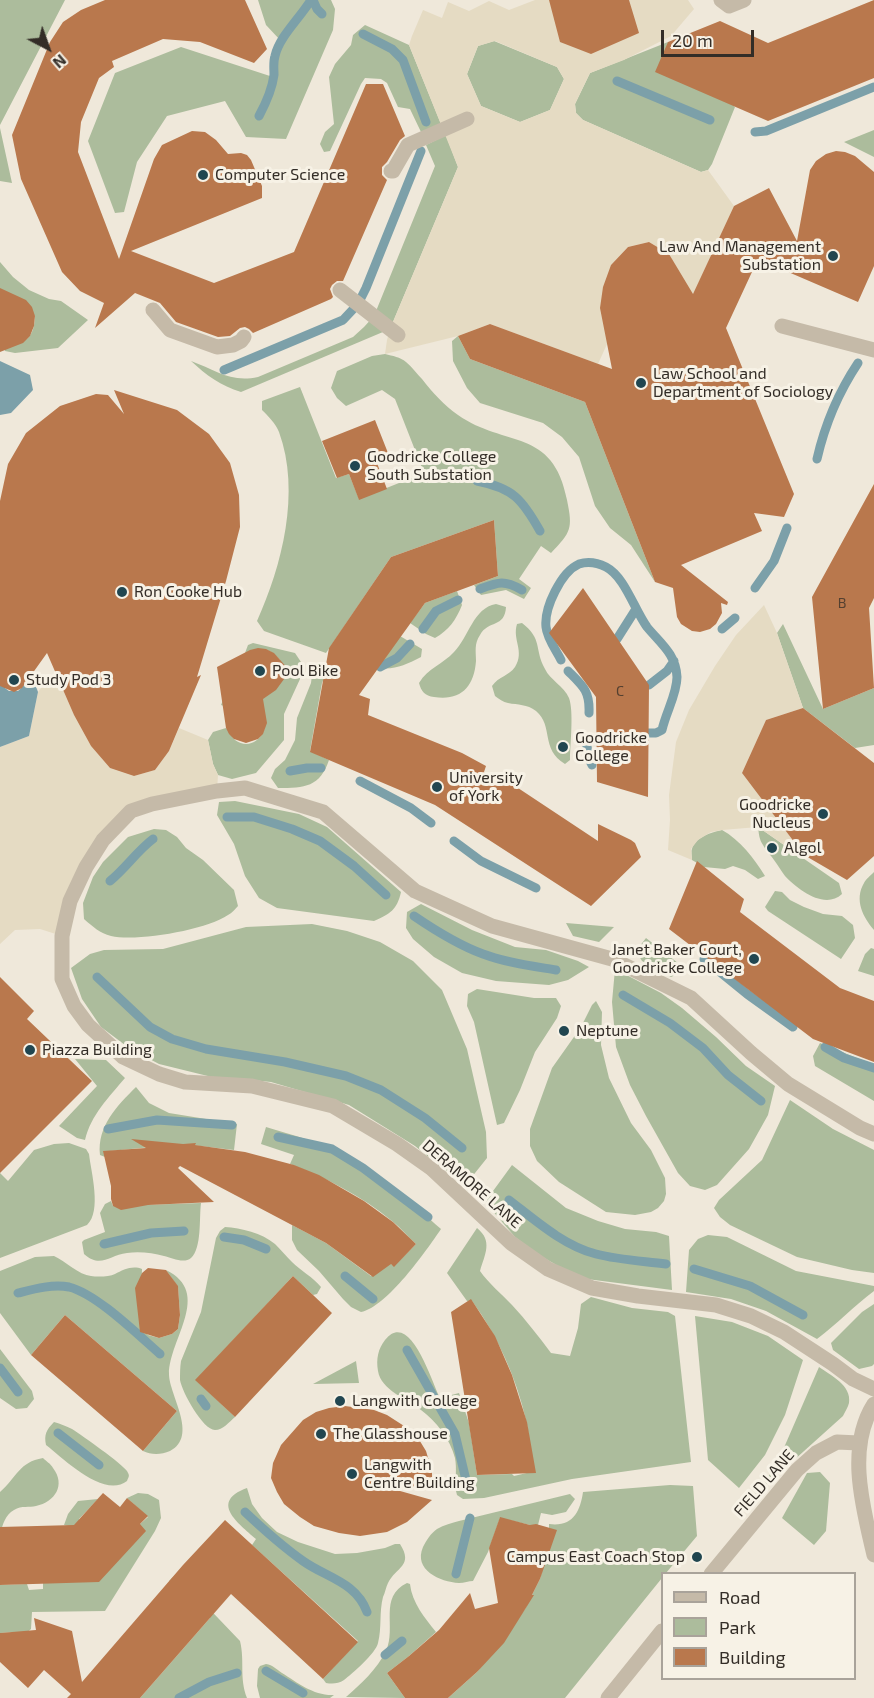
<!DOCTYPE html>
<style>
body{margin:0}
#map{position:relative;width:874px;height:1698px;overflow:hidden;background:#efe8da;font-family:"Exo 2",sans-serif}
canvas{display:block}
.legend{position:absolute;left:661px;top:1572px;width:195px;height:108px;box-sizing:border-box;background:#f7f2e6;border:2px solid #a9a39a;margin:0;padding:8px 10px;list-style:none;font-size:18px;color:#332d27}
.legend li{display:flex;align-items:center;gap:12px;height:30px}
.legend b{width:30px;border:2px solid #a9a39a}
.north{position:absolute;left:18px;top:18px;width:60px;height:60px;-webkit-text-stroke:4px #f7f2e6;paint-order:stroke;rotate:139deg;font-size:16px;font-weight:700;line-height:24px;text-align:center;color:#332d27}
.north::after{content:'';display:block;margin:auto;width:21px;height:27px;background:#332d27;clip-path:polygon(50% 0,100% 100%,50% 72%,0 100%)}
.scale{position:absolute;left:661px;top:30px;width:93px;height:27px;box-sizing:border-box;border:3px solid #332d27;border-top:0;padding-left:8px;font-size:18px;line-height:21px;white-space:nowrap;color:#332d27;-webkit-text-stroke:4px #f7f2e6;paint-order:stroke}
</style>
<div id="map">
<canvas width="874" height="1698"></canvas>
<ul class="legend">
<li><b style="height:8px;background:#c5baa8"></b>Road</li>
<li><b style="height:16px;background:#acbc9c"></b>Park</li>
<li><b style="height:16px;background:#b9784d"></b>Building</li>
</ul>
<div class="north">N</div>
<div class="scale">20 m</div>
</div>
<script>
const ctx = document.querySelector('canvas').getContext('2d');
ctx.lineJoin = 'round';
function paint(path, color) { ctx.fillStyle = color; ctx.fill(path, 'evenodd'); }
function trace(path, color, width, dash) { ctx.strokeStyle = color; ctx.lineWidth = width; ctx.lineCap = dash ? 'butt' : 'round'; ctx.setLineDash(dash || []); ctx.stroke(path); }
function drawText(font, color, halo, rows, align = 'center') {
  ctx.font = font + ' "Exo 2",sans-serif'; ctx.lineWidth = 6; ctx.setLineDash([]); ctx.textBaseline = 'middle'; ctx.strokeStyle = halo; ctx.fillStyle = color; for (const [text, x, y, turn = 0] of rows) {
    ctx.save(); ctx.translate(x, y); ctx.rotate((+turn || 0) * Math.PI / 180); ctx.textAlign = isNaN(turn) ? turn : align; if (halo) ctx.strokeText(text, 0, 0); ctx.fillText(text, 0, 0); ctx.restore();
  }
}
paint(new Path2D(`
 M 0,0 L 65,0 L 0,125 Z
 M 258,0 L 331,0 L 335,9 L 333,30 L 286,139 L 246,137 L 225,101 L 167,116 L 137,162 L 124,212 L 115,213 L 88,141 L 115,73 L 181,47 L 273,77 L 274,57 L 281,41 L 266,25 Z
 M 365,25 L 409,45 L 441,124 L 421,132 L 410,109 L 398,107 L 387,83 L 381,79 L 365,78 L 361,84 L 330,151 L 324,152 L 320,144 L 325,132 L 334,124 L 329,77 L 335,64 L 351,45 L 353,35 Z
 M 494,41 L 557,67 L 564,79 L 550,110 L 520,122 L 481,106 L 467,74 L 478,46 Z
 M 668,42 L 735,107 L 712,164 L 708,170 L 701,172 L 583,120 L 576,113 L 575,104 L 590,73 Z
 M 0,128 L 12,183 L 0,181 Z
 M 874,130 L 874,157 L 844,142 Z
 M 446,135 L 458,167 L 390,329 L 241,392 C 221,386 206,375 191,361 C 216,370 230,383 258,377 L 353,337 L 364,327 L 374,316 L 435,166 L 426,145 Z
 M 0,262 L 13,277 L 29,290 L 49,299 L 61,301 L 88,320 L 58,348 L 15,353 L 5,351 L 4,347 C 25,342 34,340 35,316 L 0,296 Z
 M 458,336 L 470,359 L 585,402 L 655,582 L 631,545 L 610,528 L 595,506 L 579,457 L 562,437 L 543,423 L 480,403 L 467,388 L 453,361 L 452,341 Z
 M 385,354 C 393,356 400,357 406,362 C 412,367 417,374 422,379 C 433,393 444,405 458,415 C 505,448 553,427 567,500 C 573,529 571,532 551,553 L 541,546 L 519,579 L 531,588 L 524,599 L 506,590 L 481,595 L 474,585 L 498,576 L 494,520 L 391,557 L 326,653 L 264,631 L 257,621 C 282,566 301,492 279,432 C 276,424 268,416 262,410 L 262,401 L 300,387 L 336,478 L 349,474 L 359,499 L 424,473 L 395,399 L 382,390 L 346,406 L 337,398 L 331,388 L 337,371 L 372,356 Z
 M 457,591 L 462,605 C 456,620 449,630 435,638 L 426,634 L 410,623 L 425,603 Z
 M 496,604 L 506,607 C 505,628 488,620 480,635 C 474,644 476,651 476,661 C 474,688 460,701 434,697 C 425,696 421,691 419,683 C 428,668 443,664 454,652 C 469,637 473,608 496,604 Z
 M 522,623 C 543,639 534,649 545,669 C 550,680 564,686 569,698 C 574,712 570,744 570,760 L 565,764 C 540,749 554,726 536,711 C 527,704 518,705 508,703 C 503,702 499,699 495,696 L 492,686 C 499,676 509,676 515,667 C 525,651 512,640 517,624 Z
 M 783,624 L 823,709 L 874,688 L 874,745 L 855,748 L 803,708 L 777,633 Z
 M 400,636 L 422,649 L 421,657 C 405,665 396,670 378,668 Z
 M 253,643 L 295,653 L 301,662 L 300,679 L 284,714 L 284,740 L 256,773 L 232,779 L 218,775 L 213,764 L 208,740 L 213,732 L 226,728 C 229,731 232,737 235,740 C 254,754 275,728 261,707 L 230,708 L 221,705 L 233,676 L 280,660 C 268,646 262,650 245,653 L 248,645 Z
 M 320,663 L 331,663 L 322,683 L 310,751 L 329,760 C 320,787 305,788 278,788 L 271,778 L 275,769 L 285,760 L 295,740 L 297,718 L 311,683 L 313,667 Z
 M 235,801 L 299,814 L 327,827 L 401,892 C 397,910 390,914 374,921 L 277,908 L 259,898 L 245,876 L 234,844 L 217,815 L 219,802 Z
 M 758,827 L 839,883 L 842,894 C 825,910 798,890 785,876 C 781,871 778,865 774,860 C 771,855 766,851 763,845 C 759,839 759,834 758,827 Z
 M 154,829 L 166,830 L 177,837 L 186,848 L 203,860 L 234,890 L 238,906 C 235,909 232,913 228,915 C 206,930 137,942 111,936 C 100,933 93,927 84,919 L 83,903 L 93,877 L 103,862 L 128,837 Z
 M 722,830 C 740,840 754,858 765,876 L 758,879 L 745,870 L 733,866 L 725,869 L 704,867 L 692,860 C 692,859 691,850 692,849 C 695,837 712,832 722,830 Z
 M 874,872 L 874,930 C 863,917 854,900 864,883 C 866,879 871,875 874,872 Z
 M 775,891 L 782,892 L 790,900 L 804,907 L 823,914 L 842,916 L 853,925 L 855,938 L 841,959 L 768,911 L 765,907 Z
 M 421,904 L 472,930 L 515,947 L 546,950 L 578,961 L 589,967 L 568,980 L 549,985 L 496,981 L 462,973 L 434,957 L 413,939 L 406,928 L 407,912 Z
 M 566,923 L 614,927 L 599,942 L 573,936 Z
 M 312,924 L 347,931 L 380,942 L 413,961 L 442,990 L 467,1049 L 486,1132 L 487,1158 L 467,1183 L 441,1167 L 415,1146 L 349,1105 L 271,1082 L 242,1079 L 220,1079 L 159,1064 L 129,1048 L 101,1027 L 82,999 L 71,968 L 90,954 L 104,950 L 163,949 L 246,927 Z
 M 646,938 L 683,967 L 687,970 L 671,977 L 642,961 L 636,951 Z
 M 871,948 L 874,949 L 874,976 L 858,971 L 865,954 Z
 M 615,969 L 661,993 L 682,1008 L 716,1037 L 746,1066 L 775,1086 L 768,1115 L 749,1149 L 717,1185 L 705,1190 L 690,1186 L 678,1173 L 646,1116 L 630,1085 L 616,1047 L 612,1002 Z
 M 477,989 L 534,998 L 556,998 L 561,1006 L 557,1018 L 535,1052 L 520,1090 L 504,1123 L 497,1125 L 474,1022 L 467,1006 L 468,994 Z
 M 596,1001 L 602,1012 L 601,1045 L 609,1078 L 631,1123 L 651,1150 L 665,1178 L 666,1194 L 664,1201 L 658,1208 L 651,1212 L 635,1215 L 606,1212 L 559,1182 L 537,1161 L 530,1146 L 530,1129 L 552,1068 L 581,1027 L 592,1005 Z
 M 820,1043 L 874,1065 L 874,1101 L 815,1066 L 813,1056 Z
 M 75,1059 L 106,1060 L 125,1078 C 109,1097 91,1115 85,1140 L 77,1138 L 59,1126 L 97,1086 Z
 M 136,1087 L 149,1103 L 169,1113 L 237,1124 L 234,1150 L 183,1144 L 110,1151 L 105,1157 L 100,1155 C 97,1126 117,1106 136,1087 Z
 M 790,1100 L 833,1129 L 874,1150 L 874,1273 L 852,1270 L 797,1257 L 730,1225 L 720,1217 L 714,1208 L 719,1200 L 762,1160 Z
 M 266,1127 C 292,1135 321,1142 345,1155 C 382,1173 410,1202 441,1229 C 426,1251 387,1307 361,1312 L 351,1307 L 343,1299 L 319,1271 L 297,1250 L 292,1240 L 292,1225 L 326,1243 L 371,1276 L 375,1275 L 387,1261 L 394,1266 L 416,1244 C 408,1237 401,1228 392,1221 C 362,1196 326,1178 290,1164 L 294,1155 L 261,1144 Z
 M 69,1143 L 86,1149 L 89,1154 C 91,1172 102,1211 87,1225 L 0,1258 L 0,1173 L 8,1181 L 34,1150 L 54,1144 Z
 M 512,1165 L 566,1208 L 598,1221 L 625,1229 L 656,1232 L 669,1236 L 672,1290 L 579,1278 L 539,1255 L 515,1237 L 485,1202 Z
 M 111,1201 L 113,1206 L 201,1203 C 199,1218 202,1248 191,1258 C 184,1264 172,1258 164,1256 C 153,1253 139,1251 127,1253 C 109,1255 101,1269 84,1254 L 82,1242 L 84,1240 L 105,1232 L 100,1213 L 105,1204 Z
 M 225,1227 C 241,1228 262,1233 275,1244 C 281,1250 286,1256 292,1262 C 301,1271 313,1277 321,1287 L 317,1294 L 313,1295 L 293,1276 L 196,1380 L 235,1417 C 229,1422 223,1430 215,1430 C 203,1430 182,1392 180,1380 C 180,1374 180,1367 181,1361 L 201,1312 L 216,1238 L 220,1231 Z
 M 477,1228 C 493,1241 485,1254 480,1271 C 489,1284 501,1293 512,1305 C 526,1320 539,1337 551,1353 L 570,1356 L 578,1328 L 581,1304 L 591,1297 L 632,1308 L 668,1312 L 675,1316 L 691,1462 L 572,1479 L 484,1498 L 463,1499 L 457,1495 L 456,1491 C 455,1481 457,1468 455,1458 C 450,1439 436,1421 421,1410 C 407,1399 381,1390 378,1371 C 376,1359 378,1349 385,1340 C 410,1308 432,1383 440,1398 L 459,1393 L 469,1423 L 477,1475 L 512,1474 L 514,1476 L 531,1472 C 530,1455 530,1437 526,1420 C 516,1378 498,1336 472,1301 L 467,1301 L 447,1273 Z
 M 708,1235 L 727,1237 L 796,1271 L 874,1286 L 874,1291 C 854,1306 837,1324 817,1339 L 766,1311 L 731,1299 L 686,1292 L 689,1250 L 698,1239 Z
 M 54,1256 C 65,1261 79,1275 91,1276 C 97,1277 109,1277 115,1274 C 123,1270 132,1265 142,1269 L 140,1325 L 148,1335 L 159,1338 L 172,1334 L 178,1329 L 180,1315 L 178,1287 L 166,1270 C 213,1293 169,1339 169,1374 C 169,1395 199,1436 170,1451 C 161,1455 151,1455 143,1451 L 177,1411 L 65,1315 L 31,1355 L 0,1313 L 0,1271 L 35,1257 Z
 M 874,1304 L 874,1364 L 872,1366 L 859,1369 L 833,1350 L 831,1343 L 862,1312 Z
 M 695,1316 L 732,1322 L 768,1336 L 803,1360 L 785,1415 L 765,1455 L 739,1488 L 708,1460 Z
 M 0,1349 L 32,1391 L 34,1399 L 27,1408 L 16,1409 L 0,1398 Z
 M 356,1361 L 359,1383 L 313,1384 Z
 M 819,1367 C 830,1375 852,1385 849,1403 C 848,1407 845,1412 843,1416 L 754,1496 L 776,1466 Z
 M 54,1422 C 61,1424 66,1426 72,1429 C 83,1436 121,1463 127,1471 C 130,1476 129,1476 127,1481 C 104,1499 64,1459 46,1445 C 44,1435 46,1430 54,1422 Z
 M 43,1458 C 46,1461 51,1464 53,1468 C 66,1485 55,1502 36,1506 C 29,1508 22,1505 14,1510 C 5,1515 3,1524 0,1534 L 0,1492 C 17,1477 19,1462 43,1458 Z
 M 820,1472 L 830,1483 L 826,1531 L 814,1545 L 782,1518 L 807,1473 Z
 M 670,1485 L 693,1486 L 697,1536 L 666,1573 L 662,1574 L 662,1578 L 565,1698 L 448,1698 L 477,1672 L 525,1609 L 540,1579 L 552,1530 L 549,1528 L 549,1524 C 573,1527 580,1512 583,1492 Z
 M 247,1488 L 252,1504 L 262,1518 L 277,1532 L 298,1542 L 335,1554 L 357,1553 L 385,1548 L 395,1544 L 400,1544 C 414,1566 396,1567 388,1583 C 386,1587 385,1593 383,1597 C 379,1612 382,1628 378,1643 C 376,1653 352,1674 344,1680 C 338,1684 332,1684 326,1683 L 323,1679 L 358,1641 L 252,1545 L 256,1539 C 238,1523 209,1502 247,1488 Z
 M 138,1493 L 148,1494 L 159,1500 L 161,1518 L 155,1531 L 105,1611 L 32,1612 L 31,1629 L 21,1638 L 16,1632 L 0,1633 L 0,1585 L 27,1584 L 29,1590 L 43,1589 L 43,1583 L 140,1524 L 148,1517 L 127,1498 Z
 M 570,1494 L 575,1499 L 566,1512 L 552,1515 L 541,1513 L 538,1525 L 530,1525 L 500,1518 L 488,1552 L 473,1581 C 469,1581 464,1583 459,1583 C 440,1582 413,1570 423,1547 C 426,1541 431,1533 437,1529 C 444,1525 452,1523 459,1521 Z
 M 98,1499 L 79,1519 L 81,1529 L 64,1525 L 68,1514 L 78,1501 Z
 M 176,1574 L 240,1641 C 245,1662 239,1677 247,1698 L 140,1698 L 210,1618 L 169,1581 Z
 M 407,1583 L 410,1584 C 412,1603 425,1618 436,1632 L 409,1656 L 387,1673 L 405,1698 L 346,1697 C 361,1684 377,1669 386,1651 C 397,1627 378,1597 407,1583 Z
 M 266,1664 C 273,1665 276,1669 282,1673 C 298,1683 314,1696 334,1695 L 330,1698 L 260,1698 L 257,1686 L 258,1669 L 260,1666 Z`), '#acbc9c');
paint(new Path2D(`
 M 535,0 L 688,0 L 694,9 L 671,36 L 624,60 L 590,73 L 575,104 L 576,113 L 583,120 L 701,172 L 708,170 L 734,206 L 692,297 L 669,254 L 649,242 L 628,247 L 611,265 L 612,333 L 598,364 L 490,324 L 458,336 L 385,354 L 387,340 L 390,329 L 458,167 L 409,45 L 412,36 L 423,10 L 442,18 L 448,2 L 469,11 L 489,1 L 509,10 ZM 495,41 L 557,67 L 564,79 L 550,110 L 520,122 L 481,106 L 467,74 L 478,46 Z
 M 764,605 L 777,633 L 803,708 L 766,720 L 742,773 L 804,855 L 803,858 L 758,827 L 722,830 L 711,832 L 698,840 L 691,849 L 692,860 L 668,850 L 670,820 L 669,795 L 676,742 L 689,710 L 715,666 L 736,635 Z
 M 58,678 L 74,715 L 91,746 L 110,768 L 134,776 L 155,770 L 169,751 L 179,728 L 208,740 L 213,764 L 218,775 L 217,791 L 152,804 L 103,840 L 62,936 L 40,929 L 15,930 L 0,944 L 0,747 L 29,736 L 38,692 L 44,684 Z`), '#e5dbc3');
paint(new Path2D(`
 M 0,361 L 30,375 L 33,390 L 11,413 L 0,415 Z
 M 0,612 L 5,688 L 9,691 L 18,691 L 24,685 L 26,679 L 32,676 L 38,692 L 29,736 L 0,747 Z`), '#7ca0a9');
trace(new Path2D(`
 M 313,0 L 317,9 L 322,14
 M 363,34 L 392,49 L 403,60 L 426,122
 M 617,81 L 710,120
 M 259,116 C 266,103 272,90 274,75 C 274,69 273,62 275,56 C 279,37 300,18 311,0
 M 755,132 L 766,131 L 874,87
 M 224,370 L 343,320 L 358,304 L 366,288 L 421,151
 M 817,459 C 825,424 838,393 858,363
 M 477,481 C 513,488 522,499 540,531
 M 755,588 L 774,561 L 787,528
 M 480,589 C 499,582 504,580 522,590
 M 423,629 L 436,611 L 458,600
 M 722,629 L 735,618
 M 617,639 L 636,609
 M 561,660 C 556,650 547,638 546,627 C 544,608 561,572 579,564 C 588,561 598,563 606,567 C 625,577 634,609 647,627 C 660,643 676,654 677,677 C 677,694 666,712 662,730 L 656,733 L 648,733
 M 380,667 L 397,658 L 410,644
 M 568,671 C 583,686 590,691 589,713
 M 649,685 L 667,671 L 674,661
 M 586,740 L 589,759 L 592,765
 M 290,771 L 307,768 L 321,768
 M 360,781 L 411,808 L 431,823
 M 227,817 L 254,817 L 292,829 L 320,841 L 354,866 L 386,895
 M 454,841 L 481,861 L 536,888
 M 110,881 C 126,868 137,851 153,839
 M 414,916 C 436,931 458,945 483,954 C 507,963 532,966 556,970
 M 704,959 L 747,994 L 793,1027
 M 97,977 L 150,1027 L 172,1039 L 206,1049 L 285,1062 L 346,1076 L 381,1090 L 425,1118 L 462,1148
 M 623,995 L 670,1023 L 703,1048 L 728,1075 L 761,1101
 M 825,1047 L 844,1058 L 874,1068
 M 108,1129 L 157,1120 L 232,1125
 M 278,1137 L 332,1149 L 363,1168 L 428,1217
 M 509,1200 C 535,1220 564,1246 596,1254 C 619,1260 643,1261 666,1264
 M 224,1237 L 244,1240 L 266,1249
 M 104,1244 L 151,1233 L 184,1231
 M 694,1269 L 750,1286 L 803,1315
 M 345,1276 L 373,1299
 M 18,1293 C 34,1289 52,1284 69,1287 C 97,1294 138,1335 160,1354
 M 407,1350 L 455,1434 L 466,1480
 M 0,1368 L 18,1392
 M 201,1399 L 206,1406
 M 58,1433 L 99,1465
 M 245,1512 C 263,1529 282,1546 303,1561 C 327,1578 356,1582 367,1612
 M 456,1574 L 470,1518
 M 385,1655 L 402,1641
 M 266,1671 L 303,1693
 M 179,1698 L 209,1682 L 237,1673`), '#7ca0a9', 9);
paint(new Path2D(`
 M 105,0 L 245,0 L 267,49 L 254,63 L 200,42 L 163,39 L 112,61 L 114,67 L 99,78 L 81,122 L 78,152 L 119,259 L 154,159 L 162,145 L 192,131 L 205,132 L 216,140 L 228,154 L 241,153 L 247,155 L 251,160 L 262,186 L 262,198 L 131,251 L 214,283 L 294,252 L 366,84 L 383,84 L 405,136 L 400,140 L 387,162 L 382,167 L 382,175 L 387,180 L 343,281 L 337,281 L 332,285 L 330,289 L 333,297 L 331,299 L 253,333 L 249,329 L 245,327 L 240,328 L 230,336 L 218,337 L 176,322 L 160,303 L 135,293 L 95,328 L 104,303 L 80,291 L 62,272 L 21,179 L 12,135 L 50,42 L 63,22 L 81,10 Z
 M 549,0 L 629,0 L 639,33 L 591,54 L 560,42 Z
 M 874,0 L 874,78 L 768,121 L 655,72 L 668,42 L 720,21 L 768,43 Z
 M 836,151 L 845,152 L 855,156 L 874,172 L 874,266 L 858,302 L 758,259 L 726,328 L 794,494 L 784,517 L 754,513 L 762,531 L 681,565 L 728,602 L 727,605 L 721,603 L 722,613 L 716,624 L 710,629 L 700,632 L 692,631 L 681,624 L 677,617 L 673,588 L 655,582 L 585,402 L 470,359 L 458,336 L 490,324 L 612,369 L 600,308 L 603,287 L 611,265 L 628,247 L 649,242 L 669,254 L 693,294 L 734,206 L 769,188 L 797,241 L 810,170 L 816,161 L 826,154 Z
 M 0,288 L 26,300 L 32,307 L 35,316 L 34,326 L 30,336 L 23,343 L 0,352 Z
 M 114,390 L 177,410 L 209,434 L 230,463 L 239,495 L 240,527 L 226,581 L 197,677 L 201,675 L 169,751 L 155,770 L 134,776 L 110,768 L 91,746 L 74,715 L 47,653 L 22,688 L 14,692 L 0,686 L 0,501 L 8,464 L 26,433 L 60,406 L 96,394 L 108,395 L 124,414 Z
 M 375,420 L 388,453 L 375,458 L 387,489 L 359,500 L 349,474 L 337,478 L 322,441 Z
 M 874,484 L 874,598 L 869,608 L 874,688 L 823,709 L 812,597 Z
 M 494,520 L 498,576 L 425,603 L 359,695 L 370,699 L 368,715 L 462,753 L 486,766 L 484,772 L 515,786 L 598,841 L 598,824 L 631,840 L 635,843 L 641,857 L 591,906 L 435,805 L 310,752 L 329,648 L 391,557 Z
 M 583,588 L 649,685 L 648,797 L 597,782 L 596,697 L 549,633 Z
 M 258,648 L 266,649 L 274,653 L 290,671 L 276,690 L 263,699 L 267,723 L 263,734 L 258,739 L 246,743 L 234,739 L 229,734 L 226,728 L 217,667 L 250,650 Z
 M 803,708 L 874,763 L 874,856 L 847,880 L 804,855 L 742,773 L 766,720 Z
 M 697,861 L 744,899 L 740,912 L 840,988 L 874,1001 L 874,1062 L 813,1039 L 669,929 Z
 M 0,977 L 34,1011 L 27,1019 L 92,1081 L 0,1173 Z
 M 131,1139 L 183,1144 L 196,1143 L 195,1145 L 245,1152 L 294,1165 L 319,1175 L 364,1201 L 393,1222 L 416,1244 L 394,1267 L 391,1264 L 373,1277 L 326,1243 L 180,1166 L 178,1168 L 214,1202 L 148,1205 L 121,1210 L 113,1206 L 111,1199 L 111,1186 L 103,1151 L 146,1148 Z
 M 148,1268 L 166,1270 L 178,1286 L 180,1315 L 178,1329 L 172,1334 L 159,1338 L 140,1332 L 135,1288 L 142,1273 Z
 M 293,1276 L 332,1313 L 235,1417 L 195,1380 Z
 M 471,1299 L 495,1336 L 512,1375 L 527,1422 L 536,1473 L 477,1475 L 451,1312 Z
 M 65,1315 L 177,1411 L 143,1451 L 31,1355 Z
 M 345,1406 L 374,1410 L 387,1415 L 415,1433 L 426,1451 L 432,1471 L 432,1485 L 393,1489 L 432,1500 L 407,1522 L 387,1532 L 360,1536 L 339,1533 L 314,1526 L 300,1517 L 284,1504 L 277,1492 L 271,1478 L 273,1463 L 281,1445 L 303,1420 L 316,1412 L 329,1408 Z
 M 103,1493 L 120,1507 L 127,1498 L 148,1516 L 140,1524 L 146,1531 L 99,1582 L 0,1585 L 0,1527 L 74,1525 Z
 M 500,1517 L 530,1525 L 536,1524 L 557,1530 L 540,1579 L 532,1595 L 534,1595 L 504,1643 L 477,1672 L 448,1698 L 405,1698 L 387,1673 L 409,1656 L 439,1630 L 470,1593 L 475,1609 L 498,1603 L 489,1548 Z
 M 225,1520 L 358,1642 L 323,1679 L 231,1594 L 140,1698 L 67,1698 L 71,1694 L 44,1670 L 28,1688 L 0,1662 L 0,1633 L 36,1630 L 34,1618 L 72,1631 L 82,1682 L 183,1565 Z`), '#b9784d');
trace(new Path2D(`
 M 721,0 L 729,6 L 744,0
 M 391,171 L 393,171 L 408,145 L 467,119
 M 340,290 L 398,335
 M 153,310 L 170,330 L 217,347 L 233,345 L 241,341 L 244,337
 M 782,326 L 874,350`), '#c5baa8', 15);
trace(new Path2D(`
 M 874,1134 L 860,1128 L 788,1084 L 751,1053 L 691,998 L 612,959 L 492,926 L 415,891 L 323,812 L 245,788 L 217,791 L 152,804 L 131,811 L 103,840 L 86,867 L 70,901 L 62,936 L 62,979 L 74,1006 L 88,1025 L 123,1057 L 159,1074 L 185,1082 L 252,1086 L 333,1106 L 397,1144 L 431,1168 L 511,1243 L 548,1269 L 592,1288 L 638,1296 L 716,1305 L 751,1316 L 784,1332 L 833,1364 L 853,1379 L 874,1389
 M 874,1404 C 846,1448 863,1508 874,1555
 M 711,1574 L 797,1470 L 816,1453 L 837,1442 L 859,1443
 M 608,1698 L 662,1631`), '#c5baa8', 15);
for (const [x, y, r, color] of [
 [203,175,6,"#214650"],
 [833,256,6,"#214650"],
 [641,383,6,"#214650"],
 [355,466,6,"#214650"],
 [122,592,6,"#214650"],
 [260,671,6,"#214650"],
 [14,680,6,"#214650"],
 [563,747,6,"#214650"],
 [437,787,6,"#214650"],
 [823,814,6,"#214650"],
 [772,848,6,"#214650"],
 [754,959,6,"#214650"],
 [564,1031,6,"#214650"],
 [30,1050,6,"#214650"],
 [340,1401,6,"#214650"],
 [321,1434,6,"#214650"],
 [352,1474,6,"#214650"],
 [697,1557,6,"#214650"]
]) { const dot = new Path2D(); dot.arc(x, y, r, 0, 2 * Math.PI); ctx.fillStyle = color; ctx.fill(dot); trace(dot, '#f7f2e6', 2); }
drawText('14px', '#544030', null, [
 ["B",842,603],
 ["C",620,691]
]);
drawText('16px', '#332d27', '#f7f2e6', [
 ["Computer Science",215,175],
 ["Law And Management",821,247,"right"],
 ["Substation",821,265,"right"],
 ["Law School and",653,374],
 ["Department of Sociology",653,392],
 ["Goodricke College",367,457],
 ["South Substation",367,475],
 ["Ron Cooke Hub",134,592],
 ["Pool Bike",272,671],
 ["Study Pod 3",26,680],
 ["Goodricke",575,738],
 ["College",575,756],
 ["University",449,778],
 ["of York",449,796],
 ["Goodricke",811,805,"right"],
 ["Nucleus",811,823,"right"],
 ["Algol",784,848],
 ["Janet Baker Court,",742,950,"right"],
 ["Goodricke College",742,968,"right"],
 ["Neptune",576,1031],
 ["Piazza Building",42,1050],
 ["Langwith College",352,1401],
 ["The Glasshouse",333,1434],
 ["Langwith",364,1465],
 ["Centre Building",364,1483],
 ["Campus East Coach Stop",685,1557,"right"]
], 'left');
drawText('16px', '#332d27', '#f7f2e6', [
 ["DERAMORE LANE",472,1184,41],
 ["FIELD LANE",764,1483,-49]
]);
</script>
